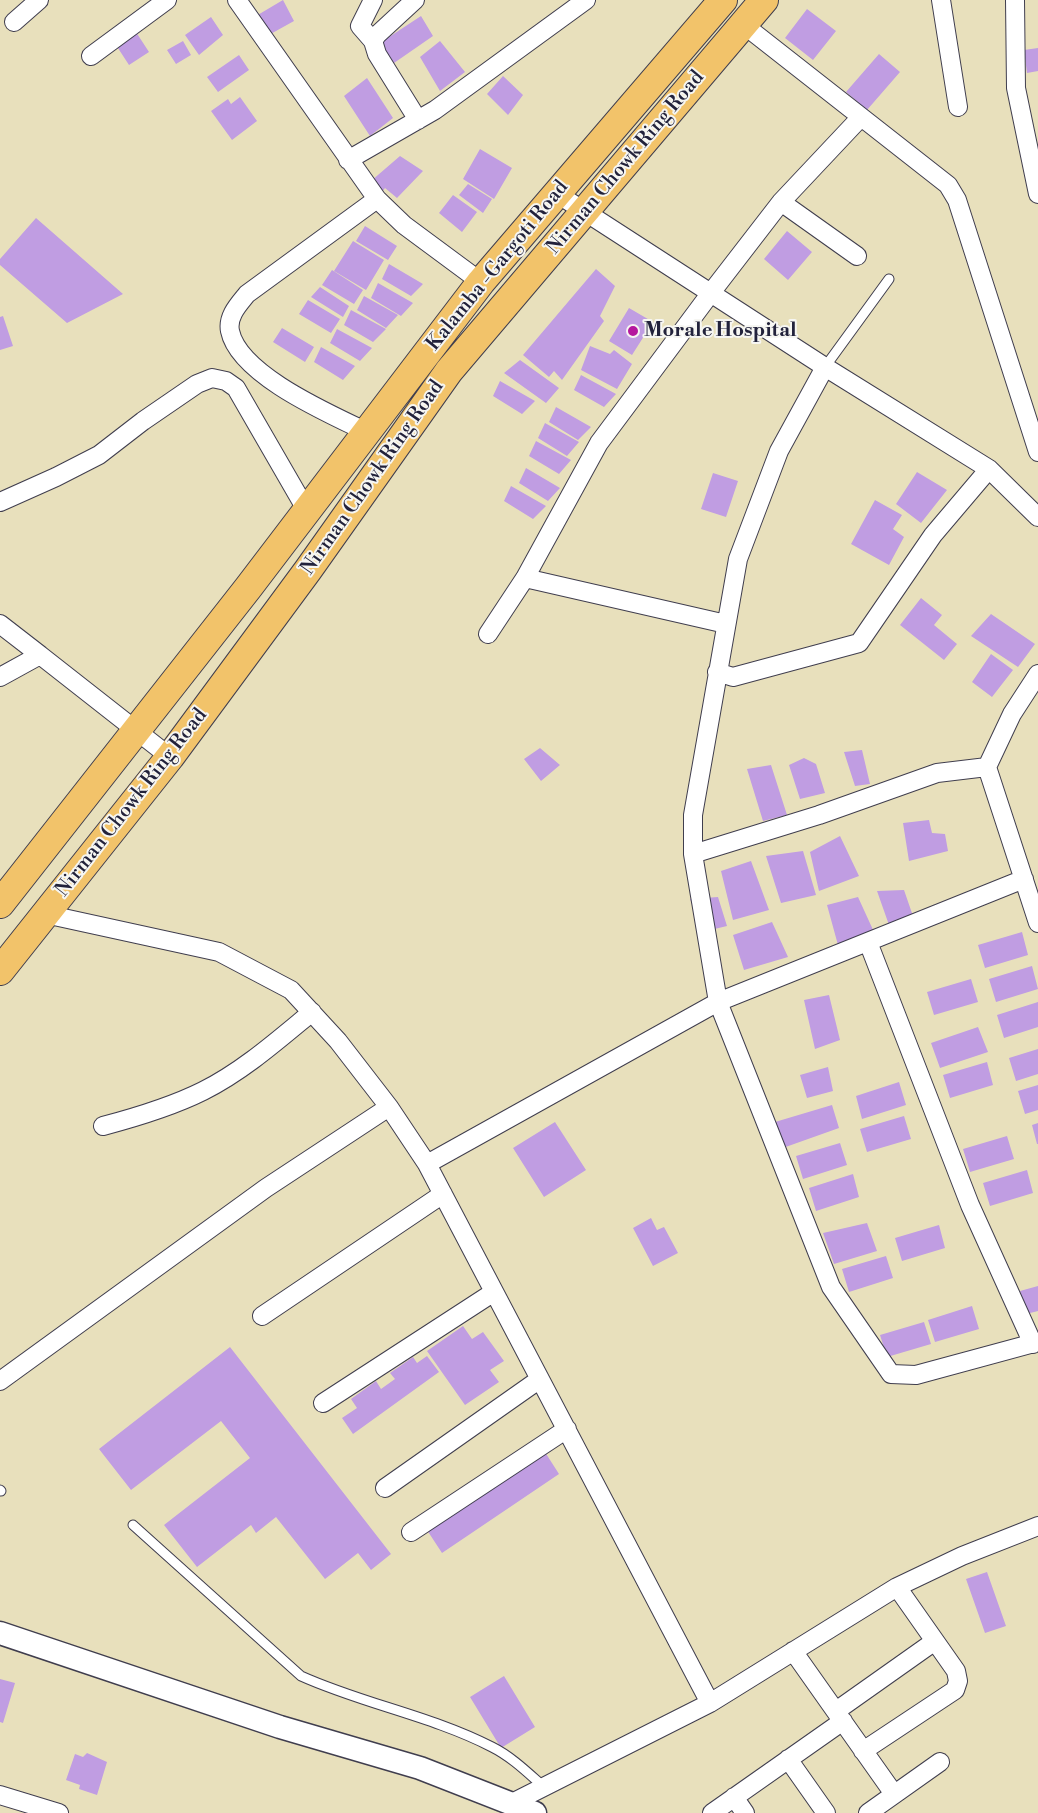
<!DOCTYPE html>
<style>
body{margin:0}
canvas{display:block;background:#e8e0bc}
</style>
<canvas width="1038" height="1813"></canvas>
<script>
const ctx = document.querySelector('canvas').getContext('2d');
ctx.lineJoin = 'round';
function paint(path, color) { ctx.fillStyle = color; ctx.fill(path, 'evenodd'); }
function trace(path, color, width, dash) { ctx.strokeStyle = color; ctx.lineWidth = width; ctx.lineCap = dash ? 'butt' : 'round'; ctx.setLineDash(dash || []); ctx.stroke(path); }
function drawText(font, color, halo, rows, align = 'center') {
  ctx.font = font + ' "Libre Bodoni",serif'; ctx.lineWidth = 4; ctx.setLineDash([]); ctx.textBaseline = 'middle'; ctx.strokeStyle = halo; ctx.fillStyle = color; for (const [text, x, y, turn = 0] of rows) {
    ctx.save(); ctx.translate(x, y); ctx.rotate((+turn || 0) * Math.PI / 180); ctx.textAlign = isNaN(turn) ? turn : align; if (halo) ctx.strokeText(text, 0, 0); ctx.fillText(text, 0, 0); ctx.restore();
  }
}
paint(new Path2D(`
 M 283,0 L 294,21 L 267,36 L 256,16 Z
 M 807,9 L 836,31 L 813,60 L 785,38 Z
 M 421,16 L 433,36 L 394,63 L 380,43 Z
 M 211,17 L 223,35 L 199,55 L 185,35 Z
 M 134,29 L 149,52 L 129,65 L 114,42 Z
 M 183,41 L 191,55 L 176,64 L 167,50 Z
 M 440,41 L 465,72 L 440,91 L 420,57 Z
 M 1038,48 L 1038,71 L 1027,73 L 1024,50 Z
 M 879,54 L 900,72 L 867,110 L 846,92 Z
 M 239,55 L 249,70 L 218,92 L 207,77 Z
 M 503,76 L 523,95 L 508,115 L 487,94 Z
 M 367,78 L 393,118 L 370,136 L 344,96 Z
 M 240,97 L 257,121 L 232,140 L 211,111 L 228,99 L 231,104 Z
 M 480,149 L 512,168 L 494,199 L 463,179 Z
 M 400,156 L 423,171 L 397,198 L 385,188 L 382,192 L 371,181 Z
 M 468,184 L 492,199 L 483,213 L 459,195 Z
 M 453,195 L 477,212 L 462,232 L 439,213 Z
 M 36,218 L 123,294 L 67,323 L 0,265 L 0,259 Z
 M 365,226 L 397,246 L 388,260 L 356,241 Z
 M 787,231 L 812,252 L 788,280 L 764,259 Z
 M 353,241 L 384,260 L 366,290 L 334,271 Z
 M 389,264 L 423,284 L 411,296 L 382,279 Z
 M 596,269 L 615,286 L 600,316 L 604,321 L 562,380 L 554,371 L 549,377 L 523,355 Z
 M 332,270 L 363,290 L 354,304 L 322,285 Z
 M 378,283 L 413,303 L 401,316 L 371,298 Z
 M 320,287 L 349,306 L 343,317 L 311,297 Z
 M 364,296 L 398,315 L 386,328 L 357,310 Z
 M 308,300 L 340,319 L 331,333 L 299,314 Z
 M 629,308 L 653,322 L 632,355 L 609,341 Z
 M 351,310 L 386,329 L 373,342 L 344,325 Z
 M 3,316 L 13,346 L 0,350 L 0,317 Z
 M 282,328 L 314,347 L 305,362 L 273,342 Z
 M 337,329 L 372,348 L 360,361 L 330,343 Z
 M 590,346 L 610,354 L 614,350 L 632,364 L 617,389 L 581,370 Z
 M 321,347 L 355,366 L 343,380 L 314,362 Z
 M 520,360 L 559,388 L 546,403 L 504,373 Z
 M 581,375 L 616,394 L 604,407 L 574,390 Z
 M 500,381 L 535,401 L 522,414 L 493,396 Z
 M 556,407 L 591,427 L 578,440 L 549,422 Z
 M 545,423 L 579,442 L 567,456 L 538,438 Z
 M 536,441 L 571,460 L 559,474 L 529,456 Z
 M 526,468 L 560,488 L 548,501 L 519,483 Z
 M 917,472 L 947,490 L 921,523 L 896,504 Z
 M 713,473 L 738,481 L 726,517 L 701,509 Z
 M 511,486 L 546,506 L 533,519 L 504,501 Z
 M 875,500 L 902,515 L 893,529 L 904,537 L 889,565 L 851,544 Z
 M 921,598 L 942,615 L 934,625 L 957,644 L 944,660 L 900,625 Z
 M 991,614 L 1035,644 L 1018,667 L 971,636 Z
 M 991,654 L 1013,670 L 992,697 L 972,682 Z
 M 540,748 L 560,765 L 541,781 L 524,759 Z
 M 862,750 L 870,784 L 855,786 L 844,752 Z
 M 804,758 L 816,764 L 825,793 L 800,799 L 789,765 Z
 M 771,765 L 787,815 L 763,821 L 747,769 Z
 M 929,820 L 932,833 L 945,834 L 948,851 L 909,861 L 903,823 Z
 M 840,836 L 859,876 L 819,891 L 810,852 Z
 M 803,851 L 816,895 L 781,903 L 766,856 Z
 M 751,861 L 769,910 L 733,920 L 721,871 Z
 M 904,890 L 914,919 L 889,925 L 877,891 Z
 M 718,897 L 727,926 L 702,932 L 690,899 Z
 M 858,897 L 874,932 L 838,945 L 827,905 Z
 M 772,922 L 788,957 L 744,970 L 733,935 Z
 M 1022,932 L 1028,955 L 985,968 L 978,945 Z
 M 1032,966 L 1038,989 L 996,1002 L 989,979 Z
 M 971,979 L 978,1002 L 934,1015 L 927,992 Z
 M 829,995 L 840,1040 L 815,1049 L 804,1000 Z
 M 1038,1002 L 1038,1027 L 1004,1038 L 997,1015 Z
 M 978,1027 L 988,1052 L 940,1068 L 931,1043 Z
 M 1038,1049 L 1038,1074 L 1016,1081 L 1009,1058 Z
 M 987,1062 L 993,1085 L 950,1098 L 943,1075 Z
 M 828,1067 L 833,1091 L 807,1098 L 800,1075 Z
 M 899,1082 L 906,1105 L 862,1119 L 856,1096 Z
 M 1038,1085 L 1038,1110 L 1025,1114 L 1018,1091 Z
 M 832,1105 L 839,1128 L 780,1149 L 775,1122 Z
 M 904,1116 L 911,1139 L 867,1152 L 860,1129 Z
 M 555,1122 L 586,1170 L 544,1197 L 513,1148 Z
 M 1038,1123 L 1038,1144 L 1037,1144 L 1032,1125 Z
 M 1007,1136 L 1014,1159 L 970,1172 L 963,1149 Z
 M 840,1143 L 847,1165 L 803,1179 L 796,1156 Z
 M 1027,1170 L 1033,1193 L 990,1206 L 983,1183 Z
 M 853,1174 L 859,1197 L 816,1211 L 809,1188 Z
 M 651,1218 L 657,1230 L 664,1227 L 678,1253 L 653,1266 L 633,1228 Z
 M 867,1223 L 877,1251 L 834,1264 L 823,1233 Z
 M 939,1225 L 945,1248 L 902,1261 L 895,1238 Z
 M 886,1256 L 893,1278 L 849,1292 L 842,1269 Z
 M 1038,1286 L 1038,1311 L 1026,1314 L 1020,1291 Z
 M 972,1306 L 979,1329 L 935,1342 L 928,1320 Z
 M 924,1322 L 931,1344 L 887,1357 L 880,1335 Z
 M 463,1326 L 472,1339 L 483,1332 L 504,1361 L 490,1370 L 499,1382 L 465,1405 L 427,1351 Z
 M 230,1347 L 391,1554 L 371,1570 L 358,1553 L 325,1579 L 276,1517 L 256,1533 L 251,1525 L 197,1567 L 164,1525 L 250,1458 L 221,1421 L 131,1490 L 99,1449 Z
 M 427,1356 L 439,1372 L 353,1434 L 342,1418 L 357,1408 L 351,1399 L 376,1381 L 381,1389 L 395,1379 L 390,1373 L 413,1357 L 417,1363 Z
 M 543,1449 L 559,1474 L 442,1553 L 425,1527 Z
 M 987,1572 L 1006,1626 L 985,1633 L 966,1579 Z
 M 504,1676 L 535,1727 L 501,1748 L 470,1697 Z
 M 0,1679 L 15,1683 L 3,1723 L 0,1722 Z
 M 87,1753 L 107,1762 L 97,1795 L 79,1789 L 80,1785 L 66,1780 L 75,1754 L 83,1757 Z`), '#c09de2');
const service = new Path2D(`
 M 825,367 L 889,279
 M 0,1490 L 1,1491
 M 133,1525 L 301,1676 C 363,1704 432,1716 492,1747 C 512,1757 528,1773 544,1787`);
const minor = new Path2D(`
 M 237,0 L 377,199 L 404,225 L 481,282
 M 373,0 L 360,26 L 373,41
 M 415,0 L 377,35 L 373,41 L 377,54 L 418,120
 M 941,0 L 958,107
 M 1015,0 L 1016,88 L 1038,194
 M 14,22 L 39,0
 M 744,25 L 948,185 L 957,200 L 1038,452
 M 91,56 L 167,0
 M 348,160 L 435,110 L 586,0
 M 556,193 L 825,367 L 989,469 L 1038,517
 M 781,202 L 857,256
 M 825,367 L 779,451 L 738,559 L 693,815 L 693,854 L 718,1002 L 831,1287 L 891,1374 L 916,1375 L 1038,1342
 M 367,432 C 330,414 239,375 230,331 C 227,316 239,304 247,294 L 377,199
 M 0,502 L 56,477 L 99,455 L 143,421 L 197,384 L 212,378 L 226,381 L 236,388 L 307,511
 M 525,578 L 726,624
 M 0,624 L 40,655
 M 488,634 L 525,578 L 599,443 L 710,294 L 781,202 L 861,117
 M 717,672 L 733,677 L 859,643 L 933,535 L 989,469
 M 1038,674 L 1012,714 L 987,767 L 1038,923
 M 0,677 L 40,655 L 170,757
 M 693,854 L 819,815 L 937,773 L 987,767
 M 45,914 L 219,952 L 291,990 L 338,1041 L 389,1107 L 427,1164 L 710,1703
 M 868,942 L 970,1205 L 1033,1344
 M 103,1126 C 137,1117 171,1107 203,1091 C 243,1071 278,1040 312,1012
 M 427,1164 L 718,1002 L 1024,879
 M 262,1316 L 443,1194
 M 0,1381 L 266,1188 L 389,1107
 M 323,1403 L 494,1292
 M 385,1488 L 540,1379
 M 411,1532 L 567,1429
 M 793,1651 L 894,1794
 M 836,1711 L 935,1641
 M 863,1751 L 955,1690 L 958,1681 L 956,1671 L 897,1587
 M 788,1759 L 826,1813
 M 0,1795 L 59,1813
 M 734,1797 L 745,1813
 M 512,1803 L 710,1703 L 897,1587 L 962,1556 L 1038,1526
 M 712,1813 L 843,1721
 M 868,1813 L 940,1762`);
const tertiary = new Path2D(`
 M 0,1633 L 280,1727 L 420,1768 L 535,1813`);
const primary = new Path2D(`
 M 0,904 L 248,588 L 481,282 L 723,0
 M 0,971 L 170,757 L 308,570 L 449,371 L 764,0`);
trace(service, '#403e4e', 11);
trace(minor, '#403e4e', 20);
trace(tertiary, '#403e4e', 25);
trace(primary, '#403e4e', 30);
trace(service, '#fff', 9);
trace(minor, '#fff', 18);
trace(tertiary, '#fff', 22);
trace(primary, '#f2c36a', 28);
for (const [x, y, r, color] of [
 [633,331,6,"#b5179e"]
]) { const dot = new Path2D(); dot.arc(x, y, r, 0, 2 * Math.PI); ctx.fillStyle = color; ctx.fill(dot); trace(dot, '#f6f6f2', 2); }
drawText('20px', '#22223b', '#f6f6f2', [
 ["Nirman Chowk Ring Road",626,163,-50],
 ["Kalamba -Gargoti Road",498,266,-51],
 ["Nirman Chowk Ring Road",373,478,-55],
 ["Nirman Chowk Ring Road",132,803,-52]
]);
drawText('bold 20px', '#22223b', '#f6f6f2', [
 ["Morale Hospital",644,331]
], 'left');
</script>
